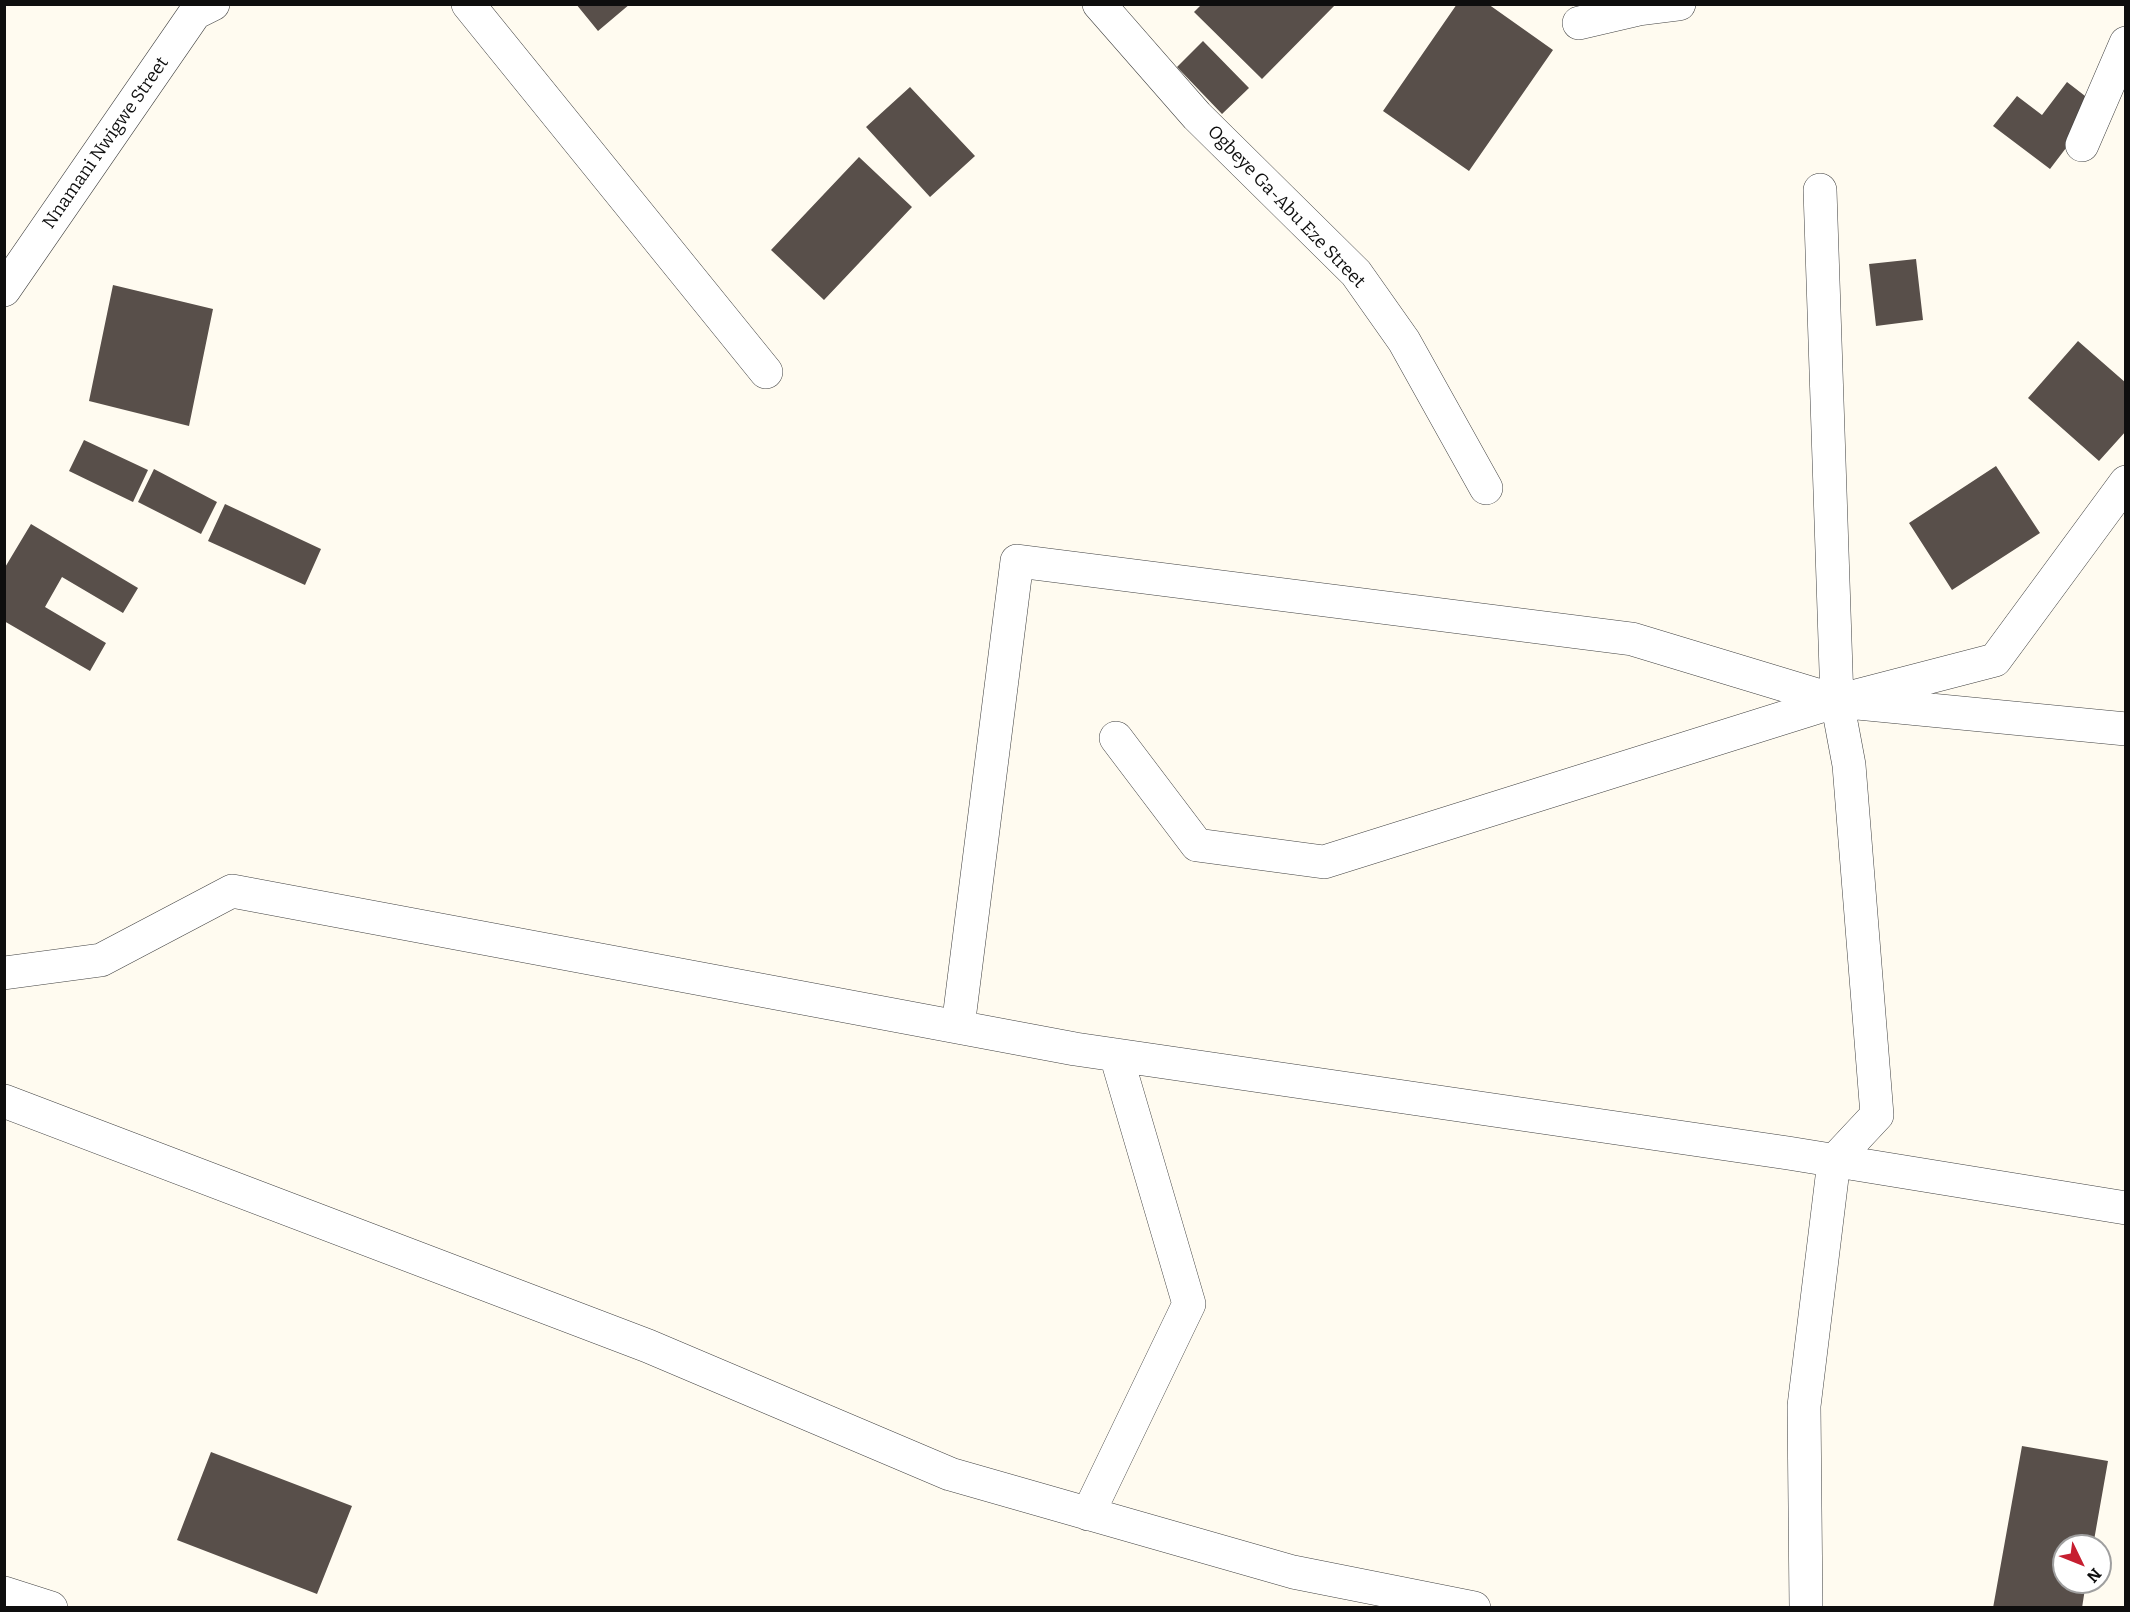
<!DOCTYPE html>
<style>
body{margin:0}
#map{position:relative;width:2130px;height:1612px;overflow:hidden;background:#fffbf0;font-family:Bitter,serif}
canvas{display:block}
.frame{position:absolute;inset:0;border:6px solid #0e0e0e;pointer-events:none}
.north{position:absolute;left:2052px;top:1534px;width:60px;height:60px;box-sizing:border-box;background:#fff;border:2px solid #9f9f9f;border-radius:50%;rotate:133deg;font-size:16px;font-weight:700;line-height:24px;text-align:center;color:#0e0e0e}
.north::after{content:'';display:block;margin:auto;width:21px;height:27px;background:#c61f30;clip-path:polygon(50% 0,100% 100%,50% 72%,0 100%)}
</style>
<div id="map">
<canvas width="2130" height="1612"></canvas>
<div class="frame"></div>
<div class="north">N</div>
</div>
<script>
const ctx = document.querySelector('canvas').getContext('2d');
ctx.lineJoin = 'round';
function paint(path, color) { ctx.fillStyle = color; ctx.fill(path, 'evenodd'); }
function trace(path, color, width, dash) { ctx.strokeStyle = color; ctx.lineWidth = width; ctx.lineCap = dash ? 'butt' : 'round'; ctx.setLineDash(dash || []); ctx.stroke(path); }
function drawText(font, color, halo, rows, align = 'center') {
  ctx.font = font + ' Bitter,serif'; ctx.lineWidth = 6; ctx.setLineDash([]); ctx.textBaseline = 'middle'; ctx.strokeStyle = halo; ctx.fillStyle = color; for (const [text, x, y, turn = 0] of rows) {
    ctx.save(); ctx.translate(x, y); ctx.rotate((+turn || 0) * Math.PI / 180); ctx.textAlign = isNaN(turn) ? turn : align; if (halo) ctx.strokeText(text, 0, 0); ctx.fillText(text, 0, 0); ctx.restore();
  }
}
paint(new Path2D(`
 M 576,4 L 630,4 L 598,31 Z
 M 1202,4 L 1336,4 L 1262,79 L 1194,12 Z
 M 1457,4 L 1488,4 L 1553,50 L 1469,171 L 1383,111 Z
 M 1203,41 L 1249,88 L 1222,114 L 1177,67 Z
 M 2067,82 L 2098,106 L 2050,169 L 1993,126 L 2017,96 L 2042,115 Z
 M 910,87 L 975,156 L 930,197 L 866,127 Z
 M 859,157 L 912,207 L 824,300 L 771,250 Z
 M 1916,259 L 1923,320 L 1876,326 L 1869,264 Z
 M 113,285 L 213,309 L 189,426 L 89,401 Z
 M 2078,341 L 2126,383 L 2126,431 L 2099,461 L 2028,398 Z
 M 84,440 L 148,470 L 133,502 L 69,471 Z
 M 1996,466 L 2040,533 L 1952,590 L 1909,523 Z
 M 154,469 L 217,502 L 201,534 L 138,502 Z
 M 225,504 L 321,549 L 305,585 L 208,541 Z
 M 31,524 L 138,588 L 123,613 L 62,577 L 45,607 L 106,643 L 90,671 L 4,621 L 4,569 Z
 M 2022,1446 L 2108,1461 L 2093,1546 L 2064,1546 L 2064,1582 L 2086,1582 L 2082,1608 L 1993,1608 Z
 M 211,1452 L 352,1506 L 317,1594 L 177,1540 Z`), '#584f4a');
const street = new Path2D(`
 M 468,4 L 766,372
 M 1099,4 L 1197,116 L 1356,273 L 1404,341 L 1486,488
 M 1579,23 L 1639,9 L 1679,4
 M 2082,145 L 2126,43
 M 1820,190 L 1837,701
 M 4,290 L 195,13 L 213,4
 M 1116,738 L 1197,845 L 1324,862 L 1837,701
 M 4,973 L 101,960 L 232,891 L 1075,1049 L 1788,1153 L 2126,1208
 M 958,1027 L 1017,561 L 1632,639 L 1837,701 L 2126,729
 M 4,1101 L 648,1346 L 950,1474 L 1293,1572 L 1474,1608
 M 1088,1514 L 1189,1304 L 1116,1055
 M 4,1593 L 51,1608
 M 1806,1608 L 1804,1406 L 1834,1161 L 1877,1115 L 1849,765 L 1837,701 L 1995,660 L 2126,482`);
trace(street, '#414141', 34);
trace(street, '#fff', 33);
drawText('18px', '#0e0e0e', '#fff', [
 ["Nnamani Nwigwe Street",106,143,-55],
 ["Ogbeye Ga-Abu Eze Street",1286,207,46]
]);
</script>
